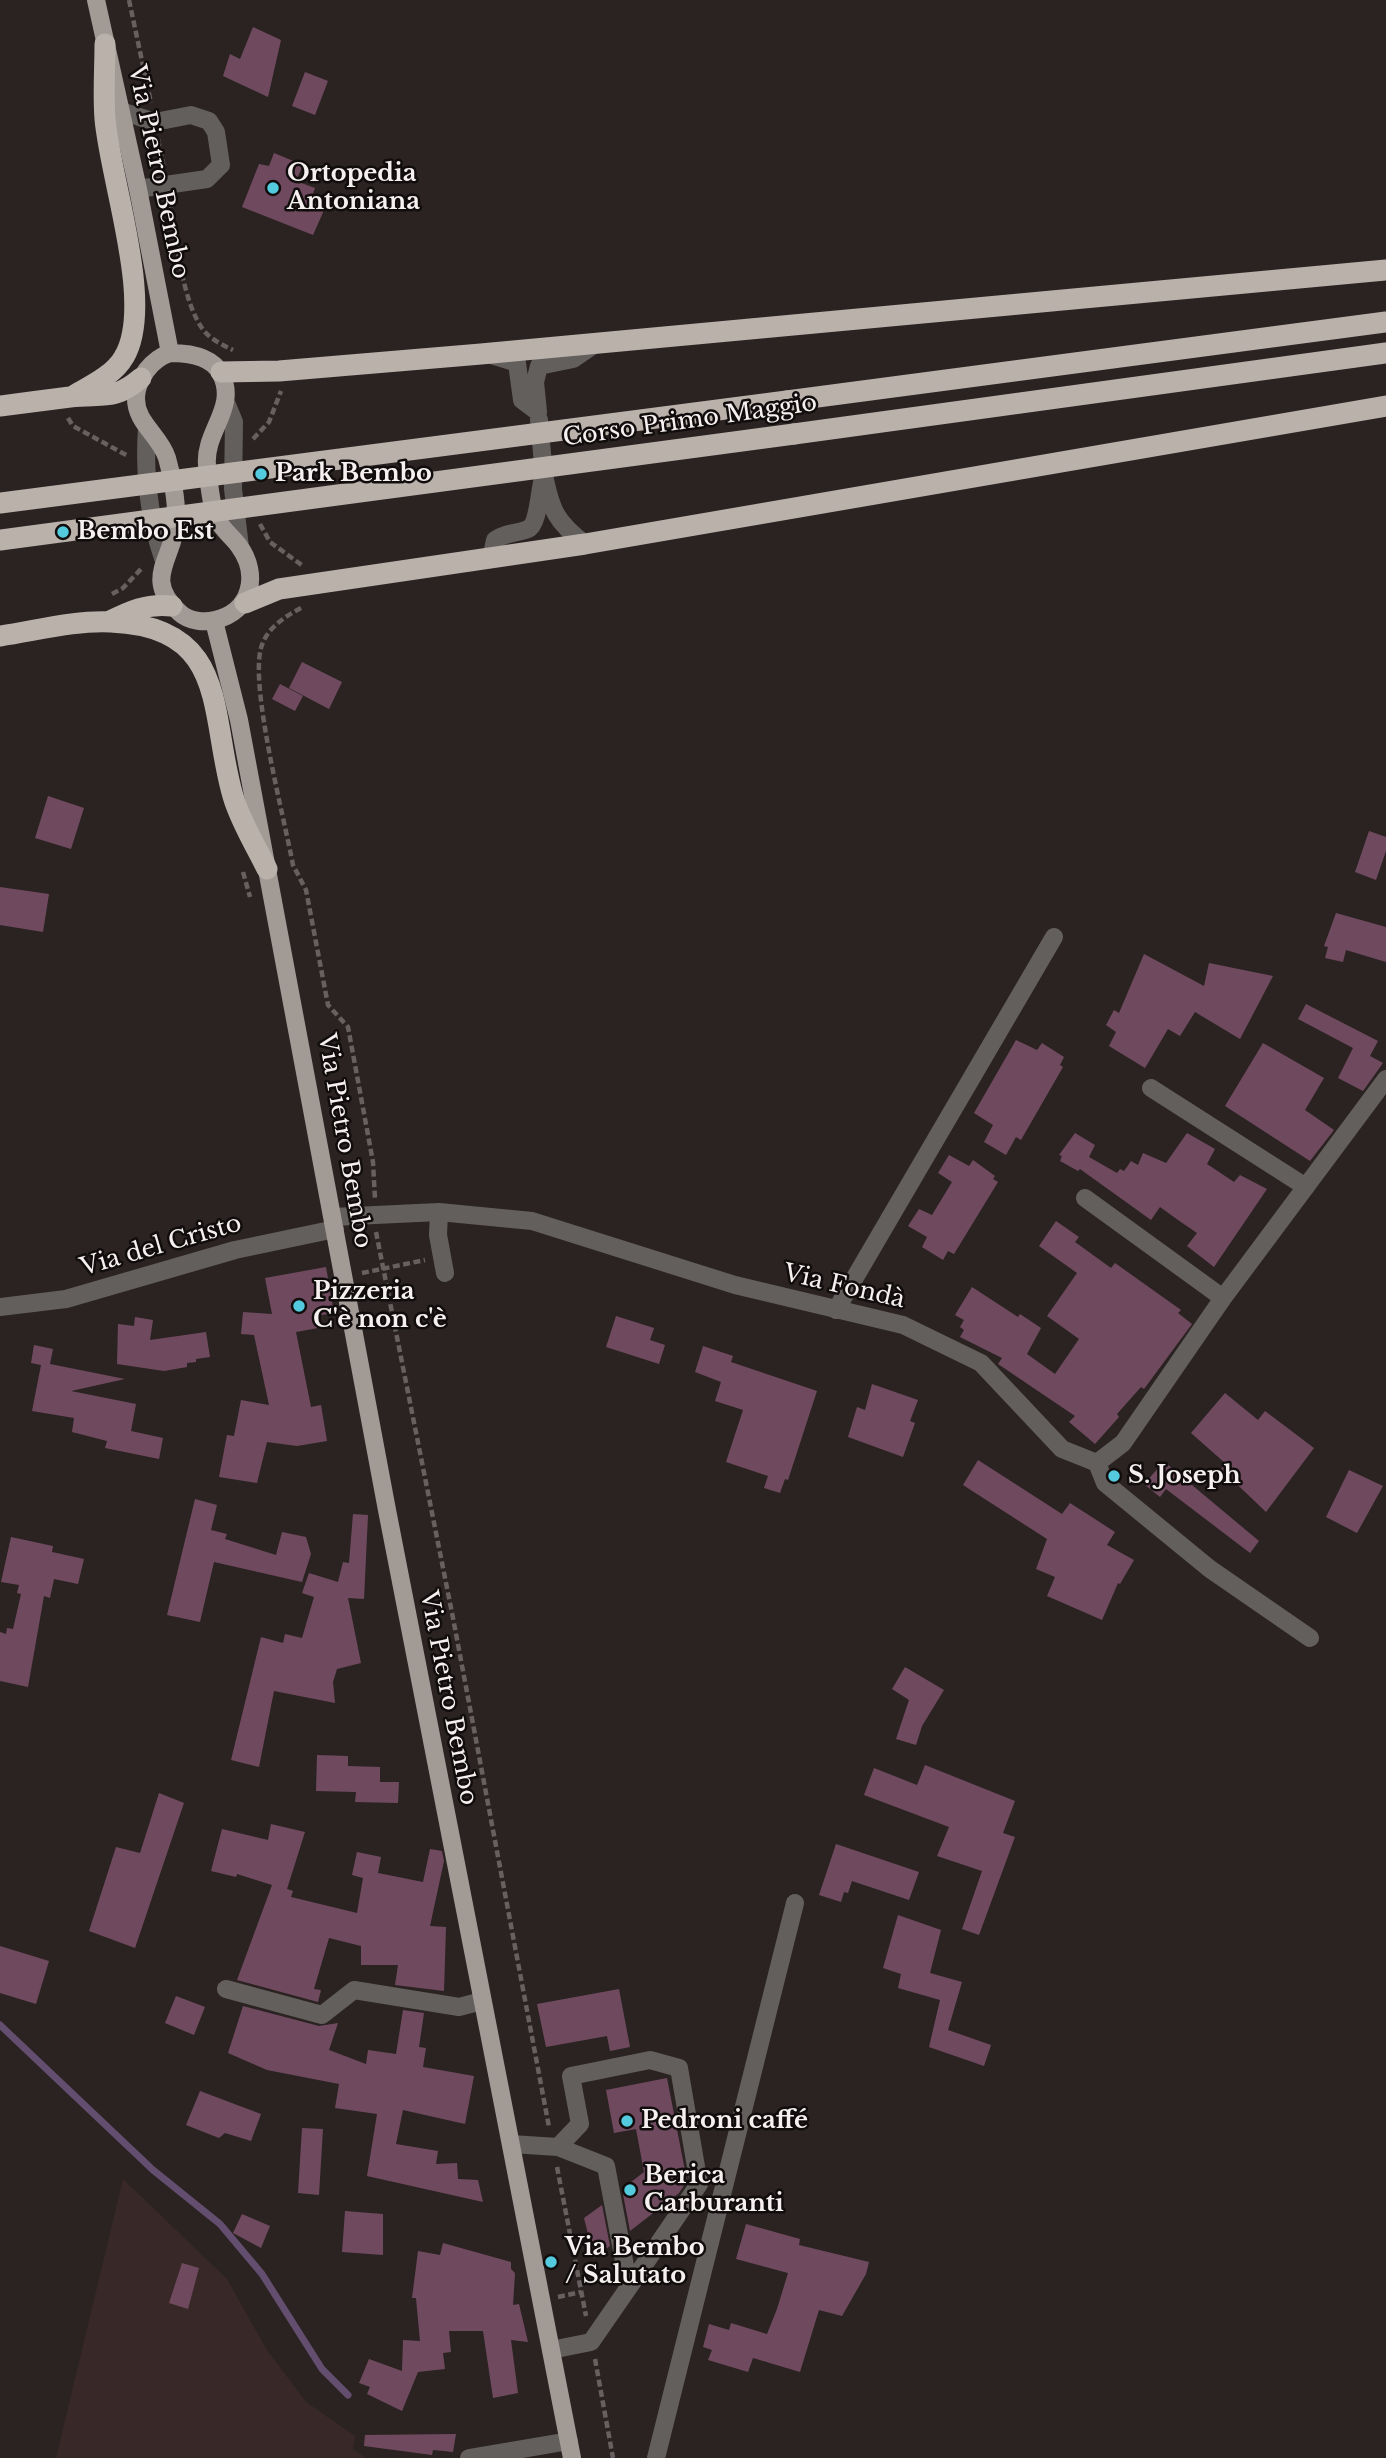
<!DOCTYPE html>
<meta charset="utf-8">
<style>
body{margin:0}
canvas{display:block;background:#2b2222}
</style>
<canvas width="1386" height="2458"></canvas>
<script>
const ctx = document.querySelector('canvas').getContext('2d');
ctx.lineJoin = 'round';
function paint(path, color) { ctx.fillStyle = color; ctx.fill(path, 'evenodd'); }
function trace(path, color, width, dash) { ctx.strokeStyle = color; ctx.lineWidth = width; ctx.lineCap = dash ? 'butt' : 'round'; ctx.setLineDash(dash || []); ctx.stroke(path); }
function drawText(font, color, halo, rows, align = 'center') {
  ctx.font = font + ' "Libre Baskerville",serif'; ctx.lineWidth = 5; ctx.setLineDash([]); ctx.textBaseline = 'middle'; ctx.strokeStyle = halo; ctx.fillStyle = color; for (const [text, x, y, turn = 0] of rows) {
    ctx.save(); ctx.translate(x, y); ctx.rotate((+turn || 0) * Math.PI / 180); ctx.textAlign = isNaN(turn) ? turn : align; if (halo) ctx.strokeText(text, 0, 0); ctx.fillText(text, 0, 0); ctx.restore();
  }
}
paint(new Path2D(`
 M 123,2179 L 227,2279 L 267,2350 L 306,2402 L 355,2436 L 353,2449 L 366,2458 L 56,2458 Z`), '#382828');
trace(new Path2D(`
 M 0,2025 L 153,2170 L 220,2224 L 262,2274 L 322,2369 L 348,2395`), '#634e6f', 7);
paint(new Path2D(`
 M 253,27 L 281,40 L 268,97 L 223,76 L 230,54 L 240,59 Z
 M 305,72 L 328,81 L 315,115 L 292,106 Z
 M 274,153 L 303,165 L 296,181 L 315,188 L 310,202 L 325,208 L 313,235 L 242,207 L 259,164 L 269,166 Z
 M 302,662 L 342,682 L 329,709 L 289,688 Z
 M 280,684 L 303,696 L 295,711 L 272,699 Z
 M 48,796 L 84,808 L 71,849 L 35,838 Z
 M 1369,831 L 1386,837 L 1386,851 L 1376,880 L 1355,872 Z
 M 0,887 L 49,894 L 43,932 L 0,925 Z
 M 1336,913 L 1386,927 L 1386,962 L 1346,950 L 1343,962 L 1325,958 L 1328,947 L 1324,946 Z
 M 1144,954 L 1204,986 L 1209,963 L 1273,976 L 1240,1039 L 1195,1012 L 1180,1036 L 1168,1029 L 1145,1068 L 1109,1046 L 1116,1032 L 1106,1025 L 1114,1010 L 1119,1013 Z
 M 1306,1004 L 1378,1041 L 1370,1056 L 1383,1063 L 1363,1091 L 1338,1078 L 1353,1048 L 1298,1019 Z
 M 1016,1040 L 1037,1050 L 1042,1043 L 1064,1057 L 1060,1065 L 1063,1067 L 1021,1140 L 1016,1137 L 1006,1155 L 984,1142 L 993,1125 L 974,1113 Z
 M 1263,1043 L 1324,1078 L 1305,1110 L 1334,1130 L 1310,1161 L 1225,1106 Z
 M 1075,1133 L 1095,1145 L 1089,1157 L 1117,1173 L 1120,1169 L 1124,1171 L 1131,1161 L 1138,1165 L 1143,1153 L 1166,1163 L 1187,1133 L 1215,1149 L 1207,1164 L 1234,1182 L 1240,1175 L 1267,1189 L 1214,1267 L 1187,1246 L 1197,1233 L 1178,1220 L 1160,1207 L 1151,1220 L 1080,1169 L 1078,1171 L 1060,1161 L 1062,1156 L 1059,1155 Z
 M 949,1155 L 969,1166 L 973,1160 L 995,1176 L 993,1179 L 998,1182 L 954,1254 L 948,1251 L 943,1260 L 922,1247 L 927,1237 L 908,1226 L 919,1209 L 932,1215 L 952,1182 L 938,1173 Z
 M 1056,1221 L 1079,1237 L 1075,1242 L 1111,1268 L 1115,1263 L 1181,1310 L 1178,1313 L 1192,1324 L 1144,1389 L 1141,1387 L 1117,1414 L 1119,1417 L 1095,1444 L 1069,1422 L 1075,1416 L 998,1364 L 1002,1358 L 960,1337 L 964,1330 L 960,1327 L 964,1320 L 955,1315 L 972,1287 L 1018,1317 L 1020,1314 L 1041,1328 L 1027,1354 L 1055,1374 L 1079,1339 L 1047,1316 L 1077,1273 L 1039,1246 Z
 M 326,1267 L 334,1313 L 316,1316 L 318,1328 L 296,1332 L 311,1407 L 321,1405 L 327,1441 L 297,1446 L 267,1442 L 257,1483 L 219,1477 L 227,1435 L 234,1436 L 241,1400 L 269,1405 L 254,1335 L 241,1334 L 243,1312 L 272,1314 L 265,1278 Z
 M 616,1316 L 654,1328 L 650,1340 L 665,1345 L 659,1364 L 606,1347 Z
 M 135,1317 L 153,1320 L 150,1340 L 206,1332 L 210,1357 L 196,1359 L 196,1362 L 187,1363 L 187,1367 L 164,1371 L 117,1364 L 118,1324 L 134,1326 Z
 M 34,1345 L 53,1349 L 50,1364 L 125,1379 L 71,1391 L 136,1404 L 131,1431 L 163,1438 L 159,1459 L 105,1448 L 107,1441 L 72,1432 L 74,1418 L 32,1411 L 41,1365 L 31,1363 Z
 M 703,1346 L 733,1356 L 731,1362 L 817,1391 L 788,1480 L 785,1479 L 780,1493 L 764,1488 L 768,1476 L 726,1462 L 743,1410 L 715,1401 L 721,1382 L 695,1372 Z
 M 872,1384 L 918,1400 L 910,1421 L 915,1423 L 903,1457 L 848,1437 L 857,1407 L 865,1410 Z
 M 1225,1393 L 1258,1420 L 1265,1411 L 1314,1448 L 1266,1512 L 1221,1469 L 1225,1463 L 1191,1433 Z
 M 978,1460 L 1062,1514 L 1070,1503 L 1115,1532 L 1107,1545 L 1134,1560 L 1120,1584 L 1118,1583 L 1102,1620 L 1047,1596 L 1055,1577 L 1036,1569 L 1047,1539 L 963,1485 Z
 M 1161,1465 L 1168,1465 L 1259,1541 L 1250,1553 L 1166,1489 L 1160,1497 L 1144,1484 Z
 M 1349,1470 L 1383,1486 L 1357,1533 L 1326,1517 Z
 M 195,1499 L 217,1505 L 211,1530 L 227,1534 L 225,1539 L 276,1555 L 282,1532 L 306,1537 L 311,1554 L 302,1582 L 214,1562 L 200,1622 L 167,1615 Z
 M 353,1514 L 368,1515 L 364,1599 L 348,1598 L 361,1663 L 337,1669 L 333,1682 L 335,1703 L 274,1691 L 259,1767 L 231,1760 L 261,1637 L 283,1643 L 285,1634 L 302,1638 L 314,1597 L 302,1593 L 309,1573 L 338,1582 L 343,1562 L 349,1563 Z
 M 11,1537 L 53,1546 L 52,1552 L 84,1559 L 78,1584 L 54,1579 L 50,1598 L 44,1596 L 28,1687 L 0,1681 L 0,1632 L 6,1634 L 7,1628 L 13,1629 L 21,1594 L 17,1593 L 19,1585 L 1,1582 Z
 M 905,1667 L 944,1690 L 922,1726 L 916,1745 L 896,1739 L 909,1700 L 892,1689 Z
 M 317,1755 L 348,1756 L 348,1766 L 380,1767 L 380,1782 L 399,1782 L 398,1803 L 355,1802 L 356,1792 L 316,1791 Z
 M 925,1765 L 1015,1801 L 1003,1833 L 1015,1837 L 979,1935 L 962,1929 L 982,1871 L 937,1856 L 949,1827 L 864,1795 L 874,1768 L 917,1785 Z
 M 159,1793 L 184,1803 L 135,1948 L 89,1931 L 116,1847 L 140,1853 Z
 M 271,1824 L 305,1832 L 287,1889 L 293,1891 L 291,1897 L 357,1913 L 363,1878 L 352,1875 L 357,1852 L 381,1857 L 378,1873 L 423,1882 L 430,1849 L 442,1851 L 444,1861 L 430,1926 L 446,1927 L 444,1991 L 395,1985 L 398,1965 L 361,1965 L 361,1946 L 329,1938 L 314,1989 L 321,1990 L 318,2002 L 237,1980 L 272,1885 L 237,1874 L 236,1877 L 211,1871 L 222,1829 L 268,1840 Z
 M 836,1844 L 919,1872 L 909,1900 L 852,1881 L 848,1893 L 844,1892 L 841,1902 L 819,1895 Z
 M 898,1915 L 941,1930 L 930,1973 L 962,1982 L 948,2030 L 991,2045 L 984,2066 L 929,2047 L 940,2000 L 898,1988 L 901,1974 L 883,1968 Z
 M 0,1946 L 49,1961 L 36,2004 L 0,1993 Z
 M 619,1989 L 630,2047 L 610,2051 L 607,2036 L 546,2047 L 537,2004 Z
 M 176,1996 L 205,2007 L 194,2035 L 165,2023 Z
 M 243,2006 L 319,2026 L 338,2023 L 329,2050 L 366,2064 L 368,2050 L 396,2054 L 403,2010 L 424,2013 L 419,2047 L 426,2048 L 423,2067 L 474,2076 L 465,2124 L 403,2110 L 396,2144 L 438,2151 L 436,2164 L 457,2163 L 458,2179 L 478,2180 L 483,2202 L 367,2176 L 377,2114 L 335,2108 L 339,2084 L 267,2070 L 228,2053 Z
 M 667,2078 L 687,2181 L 679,2193 L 630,2231 L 622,2189 L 644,2172 L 636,2129 L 614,2133 L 606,2090 Z
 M 200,2091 L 261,2114 L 251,2141 L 225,2133 L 219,2138 L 186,2125 Z
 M 302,2128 L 323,2129 L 319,2195 L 298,2193 Z
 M 602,2205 L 610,2246 L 594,2258 L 584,2218 Z
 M 345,2211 L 383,2214 L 383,2255 L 342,2252 Z
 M 242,2214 L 270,2226 L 261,2248 L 233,2233 Z
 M 746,2224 L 800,2239 L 799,2245 L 869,2262 L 866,2274 L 842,2316 L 819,2310 L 800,2372 L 753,2358 L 748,2372 L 708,2360 L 712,2350 L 703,2347 L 709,2324 L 729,2330 L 731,2323 L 767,2334 L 777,2309 L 788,2273 L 736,2259 Z
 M 443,2243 L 511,2262 L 511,2269 L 515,2273 L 513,2305 L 519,2304 L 528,2342 L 511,2340 L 518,2393 L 493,2398 L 483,2331 L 449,2331 L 451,2352 L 443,2353 L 445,2369 L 418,2372 L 402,2411 L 367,2394 L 370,2387 L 359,2383 L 369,2359 L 402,2371 L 403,2340 L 420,2341 L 416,2298 L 412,2298 L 418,2251 L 440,2255 Z
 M 182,2263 L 199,2268 L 188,2309 L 169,2303 Z
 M 456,2434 L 453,2452 L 433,2450 L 432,2455 L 364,2446 L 365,2435 Z`), '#6f4a5e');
trace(new Path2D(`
 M 129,0 L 151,103
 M 158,139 L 164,168
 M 170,201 C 176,236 182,305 205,332 C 212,340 223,345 233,350
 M 68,418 L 73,426 L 128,456
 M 253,439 L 269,422 L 281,391
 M 260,524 L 270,542 L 303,566
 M 112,594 L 123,588 L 142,568
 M 301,608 C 284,617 266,629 261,648 C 250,688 284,817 293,865 L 306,890 L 328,1005 L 348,1027 L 373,1162 L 375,1199
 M 243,872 L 250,897
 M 376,1232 L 453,1618 L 549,2127
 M 362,1273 L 425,1260
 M 557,2167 L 586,2316
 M 558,2297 L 581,2292
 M 595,2359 L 613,2458`), '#686060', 4.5, [7, 3.5]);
trace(new Path2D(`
 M 121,111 L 155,122 L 191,115 L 209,121 L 216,132 L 221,165 L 207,179 L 138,189
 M 491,355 L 517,363 L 522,400 L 538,412 L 535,382 L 539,366 L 573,359 L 595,344
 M 227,405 L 234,422 L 233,489 L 240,547
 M 539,420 L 544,475
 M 147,428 C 144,471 149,517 163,558
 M 491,559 L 495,540 C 506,532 516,534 528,529 C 539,524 539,488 544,475 C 551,510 556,522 585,544
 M 1151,1088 L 1306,1187
 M 1085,1198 L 1223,1298
 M 439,1212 L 438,1235 L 445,1273
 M 333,1217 L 439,1212 L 532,1221 L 735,1285 L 903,1325 L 981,1363 L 1062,1449 L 1097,1463 L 1123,1443 L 1223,1298 L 1386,1079
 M 0,1307 L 66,1299 L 235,1250 L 335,1229
 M 836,1310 L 1054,937
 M 1097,1463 L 1105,1483 L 1210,1569 L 1310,1638
 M 226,1989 L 322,2015 L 354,1990 L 459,2007 L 482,2001
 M 511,2144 L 558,2147 L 606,2166 L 629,2287 L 591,2342 L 551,2350
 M 558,2147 L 580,2124 L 571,2076 L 650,2060 L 679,2068 L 699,2184 L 629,2287
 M 469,2458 L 569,2441
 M 656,2458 L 795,1903`), '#635f5d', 18);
trace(new Path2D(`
 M 96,0 L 138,189 L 170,353
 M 170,353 C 187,353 212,356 221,374 C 238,408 204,431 207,465 C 209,481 210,502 216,517 C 221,529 232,536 239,546 C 260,575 251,612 215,620 C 204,623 189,621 180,613 C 141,578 175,558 176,521 C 177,502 172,475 167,458 C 160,435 135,423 136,397 C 137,378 152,359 170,353 Z
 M 214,621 L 239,720 L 387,1510 L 572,2458`), '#a19a95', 18);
trace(new Path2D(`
 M 221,372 L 279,371 L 481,354 L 1386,270
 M 73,396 C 90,386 114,375 124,357 C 155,305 110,180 105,119 C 103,94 105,68 105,44
 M 787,401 L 1386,322
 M 0,406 C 23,403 47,400 70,397 C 102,393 113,402 141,378
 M 794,434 L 1386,353
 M 245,603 L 279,589 L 585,544 L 1386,406
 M 108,622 C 130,611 147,603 172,606
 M 0,636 C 35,631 75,620 111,622 C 230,627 209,714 233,796 C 240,821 256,846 267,869`), '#bab1ab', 21);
trace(new Path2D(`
 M 0,503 L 787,401
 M 0,540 L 794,434`), '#bab1ab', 21);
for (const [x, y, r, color] of [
 [273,188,7,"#54cade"],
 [261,474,7,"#54cade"],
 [63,532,7,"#54cade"],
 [299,1306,7,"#54cade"],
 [1114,1476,7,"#54cade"],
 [627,2121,7,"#54cade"],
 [630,2190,7,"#54cade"],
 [551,2262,7,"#54cade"]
]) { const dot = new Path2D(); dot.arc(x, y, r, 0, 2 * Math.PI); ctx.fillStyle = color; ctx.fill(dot); trace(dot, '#110d0d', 2.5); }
drawText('24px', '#f6f0f0', '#110d0d', [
 ["Via Pietro Bembo",158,172,78],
 ["Corso Primo Maggio",690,421,-8],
 ["Via Pietro Bembo",344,1141,80],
 ["Via del Cristo",161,1246,-16],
 ["Via Fondà",844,1287,13],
 ["Via Pietro Bembo",448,1698,79]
]);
drawText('bold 24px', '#f6f0f0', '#110d0d', [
 ["Ortopedia",287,174],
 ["Antoniana",287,202],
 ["Park Bembo",275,474],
 ["Bembo Est",77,532],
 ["Pizzeria",313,1292],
 ["C'è non c'è",313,1320],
 ["S. Joseph",1128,1476],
 ["Pedroni caffé",641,2121],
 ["Berica",644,2176],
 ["Carburanti",644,2204],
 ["Via Bembo",565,2248],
 ["/ Salutato",565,2276]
], 'left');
</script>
